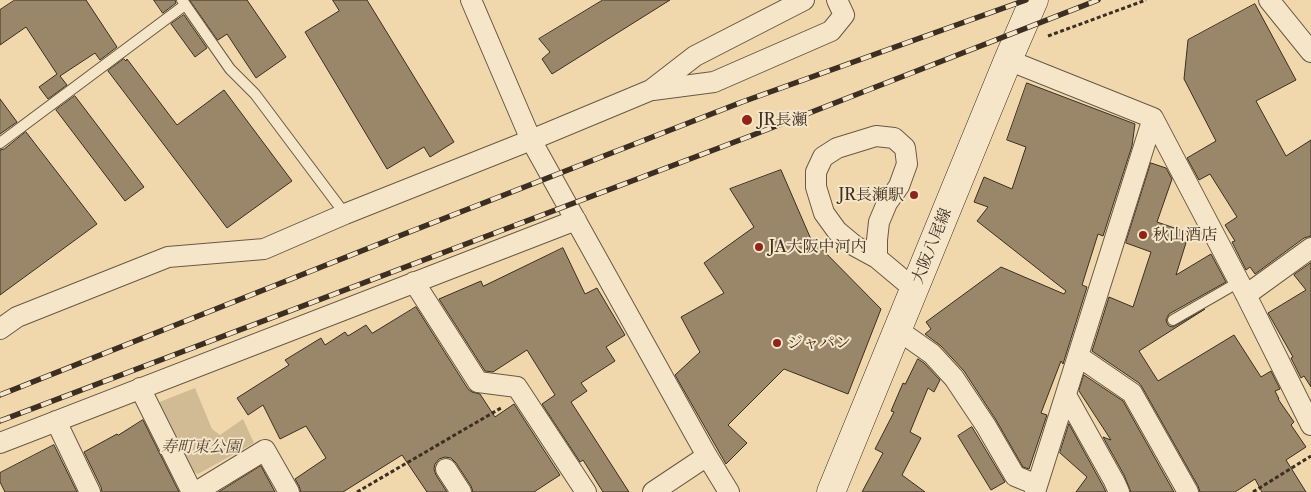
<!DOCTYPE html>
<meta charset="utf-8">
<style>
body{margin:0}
canvas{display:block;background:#f0d8ac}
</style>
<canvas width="1311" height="492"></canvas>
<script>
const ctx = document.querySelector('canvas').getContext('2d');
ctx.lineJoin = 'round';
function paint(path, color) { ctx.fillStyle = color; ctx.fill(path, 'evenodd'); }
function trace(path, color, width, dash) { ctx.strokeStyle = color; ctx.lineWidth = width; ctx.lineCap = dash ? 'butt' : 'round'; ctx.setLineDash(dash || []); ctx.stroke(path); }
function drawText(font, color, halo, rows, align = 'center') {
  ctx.font = font + ' "Libre Caslon Text","Noto Serif JP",serif'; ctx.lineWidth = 4; ctx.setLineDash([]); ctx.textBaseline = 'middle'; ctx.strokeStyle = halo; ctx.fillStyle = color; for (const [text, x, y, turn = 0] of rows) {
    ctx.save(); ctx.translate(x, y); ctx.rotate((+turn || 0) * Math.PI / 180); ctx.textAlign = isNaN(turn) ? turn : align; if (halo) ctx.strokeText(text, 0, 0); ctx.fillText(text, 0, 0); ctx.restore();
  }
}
paint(new Path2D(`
 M 195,388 L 212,429 L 220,435 L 243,419 L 254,443 L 198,474 L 189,470 L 157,403 Z`), '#d1bb95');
const building = new Path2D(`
 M 15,0 L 86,0 L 117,47 L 100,60 L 95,53 L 60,76 L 67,85 L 48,99 L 39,87 L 57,74 L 26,27 L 0,45 L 0,10 Z
 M 154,0 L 175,0 L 176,3 L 163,13 Z
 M 190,0 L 247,0 L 286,57 L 256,78 L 227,34 L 218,40 Z
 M 333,0 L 367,0 L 454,142 L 430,157 L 424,147 L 387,169 L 305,32 L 339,11 Z
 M 603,0 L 670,0 L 552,74 L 542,59 L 550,52 L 539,39 Z
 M 1255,4 L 1296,80 L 1256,101 L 1286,156 L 1311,140 L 1311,236 L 1304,238 L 1255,274 L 1250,267 L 1246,270 L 1232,242 L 1235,241 L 1225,225 L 1237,217 L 1210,174 L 1199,180 L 1187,158 L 1216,141 L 1184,79 L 1188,40 Z
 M 184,15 L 207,48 L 195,57 L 171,24 Z
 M 124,59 L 126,61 L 127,59 L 177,125 L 224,90 L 292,181 L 227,228 L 108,71 Z
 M 1027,83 L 1135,124 L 1132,146 L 1103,236 L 1098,234 L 1082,285 L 1087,287 L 1063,364 L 1061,361 L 1041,413 L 1047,415 L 1029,469 L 1023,467 L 996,420 L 964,371 L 941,346 L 925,334 L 931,329 L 926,322 L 1001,267 L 1064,294 L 1066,291 L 977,221 L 988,207 L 974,202 L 984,177 L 1012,189 L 1026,147 L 1007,140 Z
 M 75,96 L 144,187 L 125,201 L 56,110 Z
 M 0,99 L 17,122 L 0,134 Z
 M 26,132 L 97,224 L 0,295 L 0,150 L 4,149 Z
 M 1151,163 L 1166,168 L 1172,179 L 1157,222 L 1189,233 L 1176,275 L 1211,254 L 1226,282 L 1169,314 L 1166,320 L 1167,323 L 1169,326 L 1173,327 L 1205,309 L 1139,351 L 1158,381 L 1234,335 L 1261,377 L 1271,371 L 1280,389 L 1275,391 L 1279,399 L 1278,399 L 1294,422 L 1291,425 L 1306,447 L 1286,460 L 1306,492 L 1262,492 L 1255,479 L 1235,492 L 1200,492 L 1198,486 L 1142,387 L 1139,383 L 1092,351 L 1109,297 L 1133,307 L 1151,252 L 1126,243 Z
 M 781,170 L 810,237 L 881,309 L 848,394 L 784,369 L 728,425 L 747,443 L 726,464 L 675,375 L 700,352 L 681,317 L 724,293 L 704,263 L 754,227 L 730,189 Z
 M 563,248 L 585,294 L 597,288 L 625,335 L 606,347 L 615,361 L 581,383 L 587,391 L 571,402 L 629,492 L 603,492 L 583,460 L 580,462 L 542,404 L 555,395 L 527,350 L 493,372 L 485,371 L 439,299 L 481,281 L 483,286 Z
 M 1311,263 L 1311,387 L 1304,376 L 1301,378 L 1291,358 L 1293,357 L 1268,313 L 1306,290 L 1294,275 Z
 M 416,307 L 468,389 L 472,392 L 480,394 L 495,417 L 514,404 L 560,475 L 534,492 L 473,492 L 471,486 L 456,463 L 451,458 L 445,457 L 439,459 L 435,464 L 434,469 L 436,475 L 447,492 L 427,492 L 402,455 L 343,492 L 301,492 L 299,486 L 295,479 L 326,458 L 306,426 L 280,439 L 263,405 L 248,415 L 237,398 L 289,365 L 285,360 L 321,338 L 325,345 L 345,332 L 348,336 L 366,325 L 372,333 Z
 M 918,359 L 924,363 L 940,380 L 934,392 L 928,388 L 910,432 L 921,438 L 902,475 L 925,492 L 862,492 L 883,453 L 875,449 L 894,412 L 891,411 L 903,383 L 905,384 Z
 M 1084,375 L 1123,401 L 1174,492 L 1131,492 L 1124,475 L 1103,437 L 1111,440 L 1079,391 Z
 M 143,420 L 179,492 L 102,492 L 101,487 L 84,452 L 117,434 L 118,435 Z
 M 1069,424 L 1103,486 L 1106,492 L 1076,492 L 1087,477 L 1060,453 Z
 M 972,427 L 1005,482 L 991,490 L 958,436 Z
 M 54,445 L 77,492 L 5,492 L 0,482 L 0,473 Z
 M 261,466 L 275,492 L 219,492 Z`);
paint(building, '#9a876a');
trace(building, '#3c2f22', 1);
const lane = new Path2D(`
 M 182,0 L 230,69 L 255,94 L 345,214
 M 0,143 L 185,5
 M 1173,320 L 1239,282`);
const street = new Path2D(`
 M 471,0 L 531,140 L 707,456 L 729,492
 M 1269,0 L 1311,52
 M 1008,60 L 1153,118 L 1246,295 L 1311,425
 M 653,90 L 714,82 L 831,31 L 844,15 L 837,0
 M 877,258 L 877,240 L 879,222 L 887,203 L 899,186 L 907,164 L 905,148 L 894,138 L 876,136 L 837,148 L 823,157 L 816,172 L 816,187 L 824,213 L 837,231 L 855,246 L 877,258 L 914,289
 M 414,282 L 478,382 L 517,387 L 586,492
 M 1246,295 L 1311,248
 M 0,329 L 17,317 L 168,257 L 264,249 L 345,214 L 531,140 L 651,90 L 695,56 L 804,0
 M 898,330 L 932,354 L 954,378 L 986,426 L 1015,476 L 1037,485
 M 1078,356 L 1132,393 L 1188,492
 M 140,388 L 192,492
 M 1066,395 L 1114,481 L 1119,492
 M 56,421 L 90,492
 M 0,443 L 576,220
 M 446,469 L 461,492
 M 196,492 L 265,450 L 289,492
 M 653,492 L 707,456
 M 1035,492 L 1153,118`);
const secondary = new Path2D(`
 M 831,492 L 1008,60 L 1034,0`);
trace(lane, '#695944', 12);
trace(street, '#695944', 22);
trace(secondary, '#3c2f22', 29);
trace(new Path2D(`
 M 1048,36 L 1146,0
 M 357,492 L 501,408
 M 1253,492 L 1311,456`), '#3c2f22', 3, [4, 2.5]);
trace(lane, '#f5e6c9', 10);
trace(street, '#f5e6c9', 20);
trace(secondary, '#f5e6c9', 28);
const rail = new Path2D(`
 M 0,395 L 394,238 L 742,102 L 1026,0
 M 0,421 L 753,135 L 1098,0`);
trace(rail, '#3c2f22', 5.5);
trace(rail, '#f5e6c9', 4, [11]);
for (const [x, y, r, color] of [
 [747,120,6,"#8f2418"],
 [914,195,5,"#8f2418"],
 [1143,235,5,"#8f2418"],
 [759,247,5,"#8f2418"],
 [777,343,5,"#8f2418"]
]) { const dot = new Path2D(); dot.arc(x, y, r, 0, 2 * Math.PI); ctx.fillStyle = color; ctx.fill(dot); trace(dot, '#f5e6c9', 2); }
drawText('16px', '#3c2f22', '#f5e6c9', [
 ["JR長瀬",758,120],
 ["JR長瀬駅",904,195,"right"],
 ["秋山酒店",1153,235],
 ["JA大阪中河内",769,247],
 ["ジャパン",787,343]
], 'left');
drawText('16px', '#3c2f22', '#f5e6c9', [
 ["大阪八尾線",932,246,-68]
]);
drawText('italic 16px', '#5a4b39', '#f5e6c9', [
 ["寿町東公園",201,447]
]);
</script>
